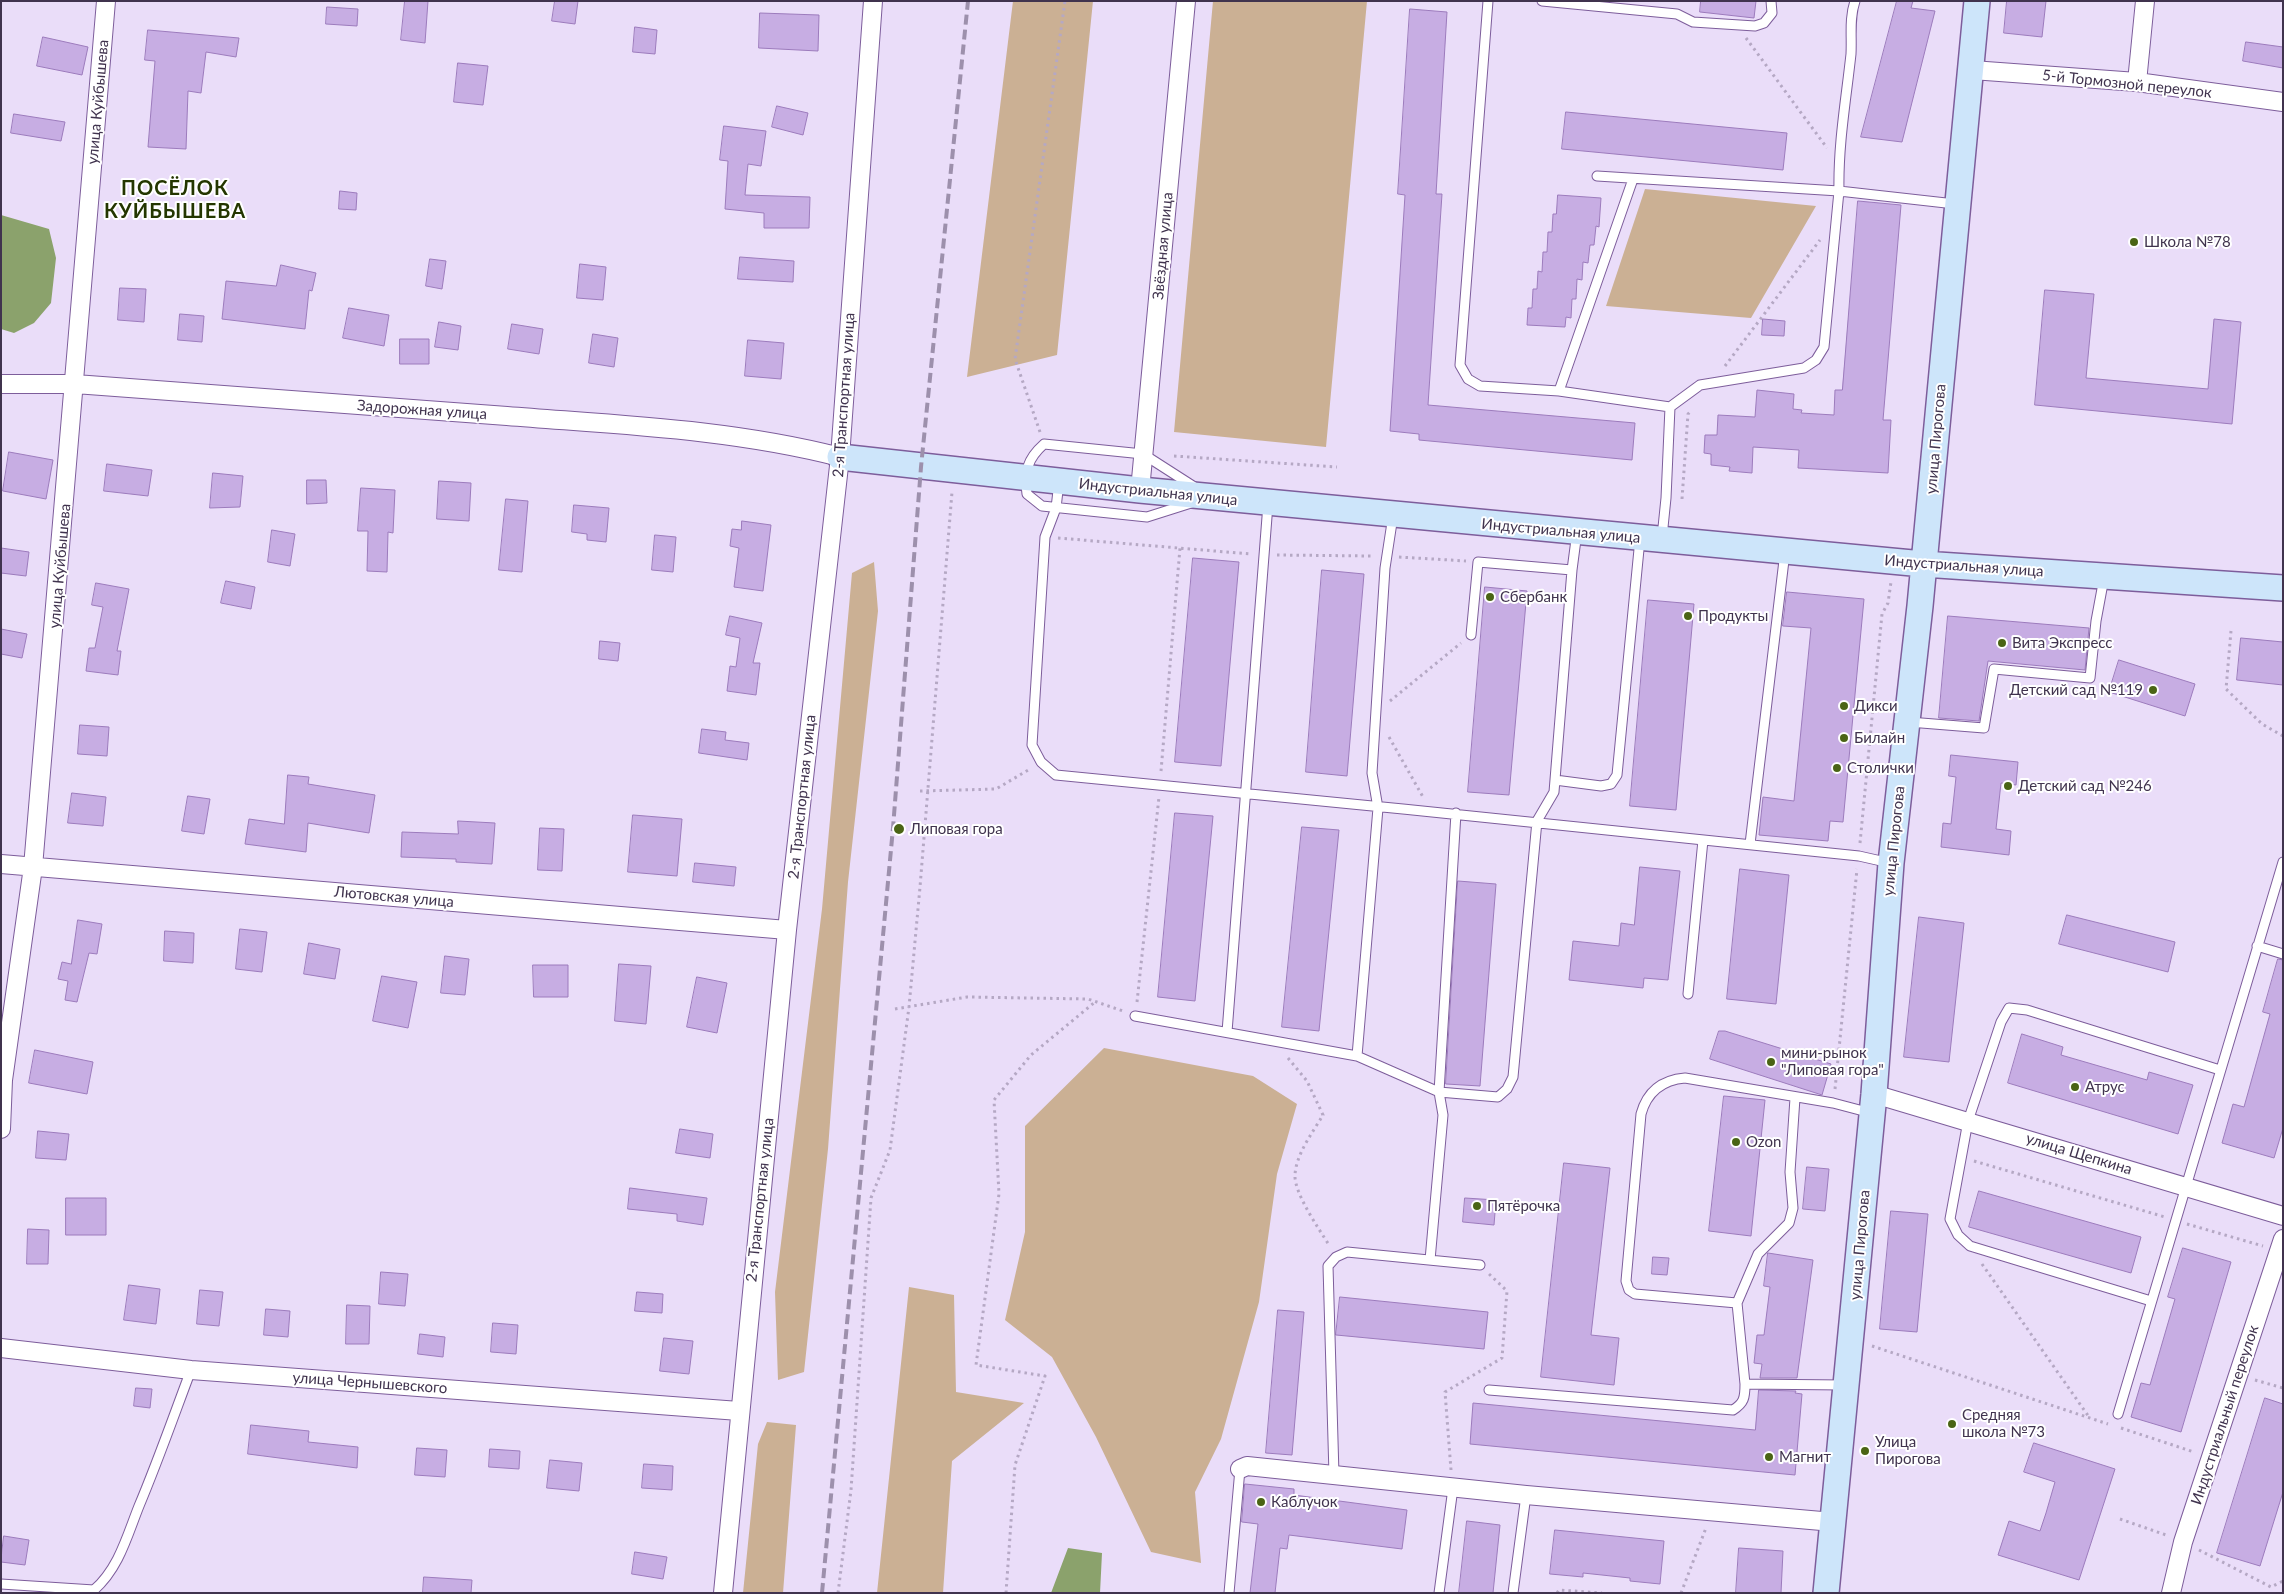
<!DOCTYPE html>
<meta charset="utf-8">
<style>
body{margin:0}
#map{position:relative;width:2284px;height:1594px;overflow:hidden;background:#eaddf9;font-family:Lato,sans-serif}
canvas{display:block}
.frame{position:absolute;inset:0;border:2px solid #40334e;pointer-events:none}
</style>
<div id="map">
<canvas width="2284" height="1594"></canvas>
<div class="frame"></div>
</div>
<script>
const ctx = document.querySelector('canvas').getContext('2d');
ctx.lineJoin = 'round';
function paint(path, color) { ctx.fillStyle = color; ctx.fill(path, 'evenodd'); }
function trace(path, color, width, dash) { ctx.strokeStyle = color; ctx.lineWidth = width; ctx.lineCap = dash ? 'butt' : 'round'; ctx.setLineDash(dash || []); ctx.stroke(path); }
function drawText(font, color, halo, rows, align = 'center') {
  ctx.font = font + ' Lato,sans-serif'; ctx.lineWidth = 4; ctx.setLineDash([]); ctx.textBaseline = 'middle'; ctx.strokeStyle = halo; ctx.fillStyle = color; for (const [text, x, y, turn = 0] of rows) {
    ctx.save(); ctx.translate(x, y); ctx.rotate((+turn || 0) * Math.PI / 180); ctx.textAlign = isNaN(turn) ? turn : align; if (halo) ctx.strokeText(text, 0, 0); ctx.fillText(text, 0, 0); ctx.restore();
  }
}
paint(new Path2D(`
 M 1013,1 L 1093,1 L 1057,355 L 967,377 Z
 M 1213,1 L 1367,1 L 1326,447 L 1174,432 Z
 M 1645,189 L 1816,206 L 1751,318 L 1606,306 Z
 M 874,562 L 878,611 L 848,882 L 828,1149 L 804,1372 L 778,1380 L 775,1292 L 822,909 L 852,573 Z
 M 1104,1048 L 1253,1076 L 1297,1104 L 1277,1174 L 1259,1302 L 1221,1439 L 1195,1492 L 1201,1563 L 1151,1552 L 1096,1437 L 1052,1357 L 1005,1320 L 1025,1232 L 1025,1126 Z
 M 909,1287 L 954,1295 L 956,1392 L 1024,1403 L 952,1461 L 943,1593 L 877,1593 Z
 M 767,1422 L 796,1425 L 783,1593 L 743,1593 L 758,1444 Z`), '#cbb094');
paint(new Path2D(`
 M 1,215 L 49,229 L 56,258 L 51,303 L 34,323 L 14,333 L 1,329 Z
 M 1068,1548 L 1102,1553 L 1100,1593 L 1051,1593 Z`), '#8ba26c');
const building = new Path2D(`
 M 405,1 L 428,1 L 425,43 L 401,40 Z
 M 555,1 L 578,1 L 575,24 L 552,21 Z
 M 1701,1 L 1756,1 L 1754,18 L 1700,12 Z
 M 1897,1 L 1913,1 L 1911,8 L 1935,11 L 1902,142 L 1861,137 Z
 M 2007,1 L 2046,1 L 2042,37 L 2004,33 Z
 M 327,7 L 358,9 L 357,26 L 326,24 Z
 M 1410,9 L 1447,12 L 1436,194 L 1442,194 L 1428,405 L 1635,423 L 1632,460 L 1419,440 L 1419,434 L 1390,431 L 1405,195 L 1398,194 Z
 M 760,13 L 819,15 L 818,51 L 759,48 Z
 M 635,27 L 657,30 L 655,54 L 633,52 Z
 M 148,30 L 239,38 L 236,57 L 206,52 L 201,93 L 188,91 L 186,149 L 148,147 L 155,61 L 145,60 Z
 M 43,37 L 88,47 L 82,75 L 37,66 Z
 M 2246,42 L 2283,47 L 2283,68 L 2243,61 Z
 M 458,63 L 488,66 L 483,105 L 454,102 Z
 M 777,106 L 808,113 L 803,135 L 772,127 Z
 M 1566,112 L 1787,133 L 1783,170 L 1562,149 Z
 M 14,114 L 65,122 L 61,141 L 11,133 Z
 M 724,126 L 766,131 L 761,166 L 748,164 L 745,195 L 810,197 L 809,228 L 764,228 L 764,213 L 725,209 L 728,161 L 720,160 Z
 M 340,191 L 357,193 L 356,210 L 339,209 Z
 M 1558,195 L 1601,198 L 1599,227 L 1596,226 L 1594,245 L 1590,245 L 1588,263 L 1583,262 L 1582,280 L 1577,279 L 1576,299 L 1572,299 L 1571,318 L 1566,317 L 1565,327 L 1527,325 L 1528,308 L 1532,308 L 1533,289 L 1537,289 L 1538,271 L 1542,272 L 1543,252 L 1547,252 L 1548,232 L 1552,232 L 1553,214 L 1556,214 Z
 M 1858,201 L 1901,205 L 1883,420 L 1891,420 L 1888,473 L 1798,468 L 1799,450 L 1753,447 L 1752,473 L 1729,471 L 1730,467 L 1711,465 L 1711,454 L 1704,453 L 1705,435 L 1717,435 L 1718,415 L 1755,417 L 1757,390 L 1794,394 L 1793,409 L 1802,410 L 1801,413 L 1834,415 L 1835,390 L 1842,390 Z
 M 740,257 L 794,261 L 793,282 L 738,279 Z
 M 430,259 L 446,261 L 442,289 L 426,286 Z
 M 580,264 L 606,267 L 603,300 L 577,298 Z
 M 281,265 L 316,273 L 312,291 L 309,290 L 305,329 L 222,319 L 226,281 L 276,286 Z
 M 120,288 L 146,289 L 144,322 L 118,320 Z
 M 2045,290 L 2094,294 L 2086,378 L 2208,389 L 2214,319 L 2241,322 L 2232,424 L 2035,405 Z
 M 349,308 L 389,315 L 384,346 L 343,338 Z
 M 180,314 L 204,316 L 202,342 L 178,340 Z
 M 1763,319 L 1785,321 L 1784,336 L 1762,335 Z
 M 439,322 L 461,326 L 458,350 L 435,347 Z
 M 512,324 L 543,329 L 539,354 L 508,349 Z
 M 593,334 L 618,338 L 614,367 L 589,363 Z
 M 400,339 L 429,339 L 429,364 L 400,364 Z
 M 748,340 L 784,343 L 781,379 L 745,376 Z
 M 9,452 L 53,460 L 46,499 L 3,491 Z
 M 107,464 L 152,470 L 148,496 L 104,491 Z
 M 213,473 L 243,476 L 240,507 L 210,508 Z
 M 307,480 L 326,480 L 327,503 L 307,504 Z
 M 439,481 L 471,483 L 469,521 L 437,519 Z
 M 361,488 L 395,490 L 393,533 L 388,532 L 387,572 L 367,571 L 368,531 L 358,531 Z
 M 506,499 L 528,501 L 522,572 L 499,570 Z
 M 574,505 L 609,508 L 606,542 L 587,540 L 587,534 L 572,532 Z
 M 742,521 L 771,525 L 763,591 L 734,587 L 739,548 L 730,546 L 732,529 L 741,530 Z
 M 272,530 L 295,534 L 290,566 L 268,562 Z
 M 655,535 L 676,537 L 673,572 L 652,570 Z
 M 1,548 L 29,552 L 26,576 L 1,573 Z
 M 1193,558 L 1239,562 L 1221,766 L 1175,762 Z
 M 1322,570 L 1364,574 L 1347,776 L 1306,772 Z
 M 226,581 L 255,587 L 251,609 L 221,603 Z
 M 96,583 L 129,589 L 117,651 L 121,651 L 118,675 L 86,671 L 89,648 L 95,648 L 103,607 L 92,605 Z
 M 1485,587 L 1527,591 L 1509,795 L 1468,792 Z
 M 1787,592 L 1864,599 L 1843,822 L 1830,821 L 1828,841 L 1759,835 L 1763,797 L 1794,801 L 1811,628 L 1783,626 Z
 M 1648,600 L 1694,604 L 1676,810 L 1630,806 Z
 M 730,616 L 762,623 L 753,663 L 760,663 L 756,695 L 727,691 L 730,666 L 736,667 L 740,638 L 726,635 Z
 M 1948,616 L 2089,628 L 2085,670 L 1988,661 L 1979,721 L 1939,718 Z
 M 1,629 L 27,634 L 22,658 L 1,654 Z
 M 2241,638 L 2283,642 L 2283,685 L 2237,680 Z
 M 600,641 L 620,643 L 618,661 L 599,659 Z
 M 2119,660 L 2195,684 L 2185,716 L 2109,692 Z
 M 80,725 L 109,727 L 107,756 L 78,754 Z
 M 702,729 L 726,732 L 725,740 L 749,743 L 747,760 L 699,753 Z
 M 1951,755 L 2018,762 L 2016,785 L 2001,783 L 1996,829 L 2011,831 L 2009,855 L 1941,847 L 1943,823 L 1951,824 L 1956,777 L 1949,776 Z
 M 288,775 L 309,777 L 308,784 L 375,795 L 369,833 L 308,823 L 306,852 L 245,844 L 249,819 L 284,824 Z
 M 72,793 L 106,797 L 103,826 L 68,823 Z
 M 188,796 L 210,799 L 204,834 L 182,831 Z
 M 1175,813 L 1213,816 L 1195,1001 L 1158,997 Z
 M 633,815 L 682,819 L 677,876 L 628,872 Z
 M 458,821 L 495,823 L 492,864 L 456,862 L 456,859 L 401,857 L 402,832 L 458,834 Z
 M 1302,827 L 1339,830 L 1319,1031 L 1282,1027 Z
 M 540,828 L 564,829 L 562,871 L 538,870 Z
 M 695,863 L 736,867 L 734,886 L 693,882 Z
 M 1640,867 L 1680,871 L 1668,980 L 1644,978 L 1643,988 L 1569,980 L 1573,941 L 1619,946 L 1621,923 L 1634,925 Z
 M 1740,869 L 1789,875 L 1776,1004 L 1727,999 Z
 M 1458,881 L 1496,884 L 1480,1086 L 1446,1084 Z
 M 2067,915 L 2175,942 L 2168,972 L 2059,944 Z
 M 1919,917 L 1964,923 L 1949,1062 L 1904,1057 Z
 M 78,920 L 102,924 L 97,954 L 89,953 L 77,1002 L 65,1000 L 68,981 L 58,979 L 62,962 L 71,964 Z
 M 240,929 L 267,932 L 262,972 L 236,969 Z
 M 165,931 L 194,933 L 193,963 L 164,961 Z
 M 309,943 L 340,949 L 335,979 L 304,974 Z
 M 445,956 L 469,959 L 465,995 L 441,993 Z
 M 2278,959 L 2283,960 L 2283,1128 L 2274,1158 L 2222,1143 L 2233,1104 L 2244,1107 L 2270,1014 L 2263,1012 Z
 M 619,964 L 651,966 L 646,1024 L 615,1021 Z
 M 533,965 L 568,965 L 568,997 L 534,997 Z
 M 382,976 L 417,982 L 408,1028 L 373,1021 Z
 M 697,977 L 727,983 L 717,1033 L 687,1027 Z
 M 1719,1031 L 1725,1031 L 1831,1064 L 1822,1095 L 1710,1059 Z
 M 2022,1034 L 2063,1047 L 2061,1055 L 2147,1080 L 2149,1072 L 2193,1085 L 2178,1134 L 2008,1083 Z
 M 35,1050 L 93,1062 L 87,1094 L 29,1083 Z
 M 1724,1096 L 1765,1100 L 1751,1236 L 1709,1231 Z
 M 680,1129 L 713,1134 L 710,1158 L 676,1153 Z
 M 38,1131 L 69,1134 L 66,1160 L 36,1158 Z
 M 1564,1163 L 1610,1168 L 1591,1335 L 1619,1338 L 1614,1385 L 1541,1377 Z
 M 1807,1167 L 1829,1169 L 1825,1211 L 1803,1209 Z
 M 630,1188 L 707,1198 L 703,1225 L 677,1221 L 677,1214 L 628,1209 Z
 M 1979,1191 L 2141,1237 L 2131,1273 L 1969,1227 Z
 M 66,1198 L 106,1198 L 106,1235 L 66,1235 Z
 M 1465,1198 L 1496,1200 L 1494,1225 L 1463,1222 Z
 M 1891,1211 L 1928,1214 L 1917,1332 L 1880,1329 Z
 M 28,1229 L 49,1230 L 48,1264 L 27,1264 Z
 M 2183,1248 L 2231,1262 L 2181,1432 L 2131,1417 L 2141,1383 L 2150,1385 L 2175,1299 L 2168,1297 Z
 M 1768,1253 L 1813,1260 L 1797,1378 L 1760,1378 L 1762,1364 L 1754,1363 L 1757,1335 L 1764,1335 L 1770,1287 L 1764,1286 Z
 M 1653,1257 L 1669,1258 L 1667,1275 L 1652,1274 Z
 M 381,1272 L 408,1274 L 405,1306 L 379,1304 Z
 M 129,1285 L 160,1289 L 156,1324 L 124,1320 Z
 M 200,1290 L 223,1292 L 219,1326 L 197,1324 Z
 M 637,1292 L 663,1294 L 662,1313 L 635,1311 Z
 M 1340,1297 L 1488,1312 L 1484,1349 L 1336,1335 Z
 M 347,1305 L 370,1306 L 369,1344 L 346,1344 Z
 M 266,1309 L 290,1311 L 288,1337 L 264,1335 Z
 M 1278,1310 L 1304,1312 L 1292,1455 L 1266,1453 Z
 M 493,1323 L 518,1325 L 516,1354 L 491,1352 Z
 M 420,1334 L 445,1337 L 443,1357 L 418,1354 Z
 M 664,1338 L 693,1341 L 689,1374 L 660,1371 Z
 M 136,1388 L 152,1389 L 150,1408 L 134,1406 Z
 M 1759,1390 L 1796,1391 L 1795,1393 L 1802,1394 L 1795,1475 L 1470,1444 L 1473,1403 L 1755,1430 Z
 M 2265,1398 L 2283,1404 L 2283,1492 L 2260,1566 L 2217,1553 Z
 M 251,1425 L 309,1431 L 308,1442 L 358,1447 L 357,1468 L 248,1454 Z
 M 2034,1443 L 2115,1469 L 2079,1580 L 1998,1555 L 2009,1521 L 2040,1531 L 2046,1513 L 2055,1482 L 2024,1472 Z
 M 417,1448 L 447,1450 L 445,1477 L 415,1475 Z
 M 490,1449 L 520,1451 L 519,1469 L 489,1467 Z
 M 550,1460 L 582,1463 L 579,1491 L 547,1488 Z
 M 644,1464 L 673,1466 L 672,1490 L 642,1488 Z
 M 1245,1484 L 1294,1489 L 1294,1495 L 1407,1510 L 1402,1549 L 1289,1535 L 1287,1549 L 1280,1548 L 1275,1593 L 1250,1593 L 1258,1524 L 1242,1522 Z
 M 1467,1521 L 1500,1525 L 1493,1593 L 1459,1593 Z
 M 1555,1530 L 1664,1541 L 1660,1584 L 1630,1581 L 1630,1578 L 1583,1573 L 1583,1577 L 1550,1574 Z
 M 4,1536 L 29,1540 L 25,1565 L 1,1562 Z
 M 1739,1548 L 1783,1551 L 1781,1593 L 1736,1593 Z
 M 635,1552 L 667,1557 L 663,1579 L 632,1574 Z
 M 424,1577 L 472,1580 L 471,1593 L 423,1593 Z`);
paint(building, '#c7ade3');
trace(building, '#9c7bbc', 1);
const lane = new Path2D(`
 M 1488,1 L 1460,365 L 1468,379 L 1480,386 L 1559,391 L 1670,407
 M 1542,1 L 1677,14 L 1693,22 L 1755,26 L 1764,23 L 1772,13 L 1771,1
 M 1597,176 L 1839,191 C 1838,145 1846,100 1851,54 C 1852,36 1849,19 1855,1
 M 1559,391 L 1633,179
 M 1044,444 L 1143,454 L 1210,497 L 1147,517 L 1042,506 L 1027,494 C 1024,472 1027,459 1044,444 Z
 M 1059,482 L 1056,508 L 1045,537 L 1032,745 L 1041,762 L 1056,775 C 1324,801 1591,827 1859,856 L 1890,863
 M 1662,537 L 1666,498 L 1670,407 L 1700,385 L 1804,368 L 1816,360 L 1824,347 L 1839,191 L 1955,204
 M 1471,635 L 1478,562 L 1572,570
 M 1909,722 L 1984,728 L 1994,669 L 2090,678 L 2096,621 L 2104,578
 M 1555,780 L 1601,786 L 1611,784 L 1617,775 L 1640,539
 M 1750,844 L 1785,552
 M 2257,946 L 2283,954
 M 1688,994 L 1703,840
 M 1135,1016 L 1357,1056 L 1439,1092 L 1498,1097 L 1507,1089 L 1513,1077 L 1537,821 L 1554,792 L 1572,570 L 1577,532
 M 1227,1032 L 1268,504
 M 1357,1056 L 1378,808 L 1372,773 L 1385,568 L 1393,516
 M 1795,1098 L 1790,1172 L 1793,1208 L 1789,1223 L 1758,1254 L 1737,1303 L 1635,1294 L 1629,1290 L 1626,1281 L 1641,1114 C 1647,1092 1662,1080 1685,1078 L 1833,1103 L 1871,1113
 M 1430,1260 L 1443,1115 L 1439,1092 L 1456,813
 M 2151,1301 L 1970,1246 L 1958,1235 L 1950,1219 L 1968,1121 L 2001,1022 L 2009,1008 L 2027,1010 L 2220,1070
 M 1737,1303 L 1745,1384
 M 1489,1390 L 1733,1410 C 1744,1403 1745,1398 1745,1384 L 1844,1385
 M 2118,1414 L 2283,862
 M 1334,1475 L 1328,1266 L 1336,1257 L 1347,1252 L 1480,1265
 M 1,1584 L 94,1590 C 119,1568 127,1536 139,1506 C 158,1461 174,1415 191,1370
 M 1229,1593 L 1240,1469
 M 1439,1593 L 1453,1488
 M 1513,1593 L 1526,1495`);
const street = new Path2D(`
 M 1972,70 L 2137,82 L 2283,102
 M 2137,82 L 2145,1
 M 1,384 L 75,384 C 219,395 363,405 507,416 C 619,425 731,429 840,457
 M 1140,490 L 1186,1
 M 1,864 L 787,930
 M 1874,1094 L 2283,1216
 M 1,1129 L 3,1080 L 33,867 L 106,1
 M 1,1348 L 191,1370 L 739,1411
 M 1240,1469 L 1247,1466 L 1526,1495 L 1833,1522
 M 723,1593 L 787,930 L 840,457 L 873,1
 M 2171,1593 L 2183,1542 L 2283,1239`);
const secondary = new Path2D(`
 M 840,457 L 1140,490 L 1923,564 L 2283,588
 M 1826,1593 L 1874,1094 L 1891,863 L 1920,606 L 1977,1`);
trace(lane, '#7d5d9b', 11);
trace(street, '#7d5d9b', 20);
trace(secondary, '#7d5d9b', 28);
trace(new Path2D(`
 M 1746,38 L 1827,148
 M 1725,366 L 1820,240
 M 1040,432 L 1015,359 L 1065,1
 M 1174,456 L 1337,467
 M 1682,499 L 1688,414 L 1691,411
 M 1058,538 L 1251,554
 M 1277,555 L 1373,556
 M 1399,557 L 1466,561
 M 2231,631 L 2226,689 L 2262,724 L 2283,736
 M 1390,701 L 1461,643
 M 1389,737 L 1423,797
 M 1161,771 L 1180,548
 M 920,791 L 996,789 L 1030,769
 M 1860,843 L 1882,614 L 1888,603 L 1891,582
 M 1137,1002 L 1159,797
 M 895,1009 L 967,997 L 1088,999 L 1123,1011
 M 1288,1058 L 1307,1081 L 1323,1115 C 1313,1132 1296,1154 1295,1175 C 1294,1193 1319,1229 1329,1245
 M 1835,1089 L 1857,869
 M 1974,1161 L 2165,1217
 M 2187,1224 L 2263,1246
 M 1982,1264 L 2089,1417
 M 1872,1346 L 2108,1424
 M 2255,1380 L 2283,1388
 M 2121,1428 L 2194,1452
 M 1451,1470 L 1445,1392 L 1502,1358 L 1507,1291 L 1489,1274
 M 2120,1519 L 2166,1535
 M 2199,1550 L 2271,1587 L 2283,1581
 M 838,1593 L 851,1490 L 871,1198 L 890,1150 L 909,1007 L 920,887 L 952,492
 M 1006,1593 L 1015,1465 L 1045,1376 L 976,1365 L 999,1194 L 994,1100 L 1031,1055 L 1095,1002
 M 1557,1593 L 1559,1590 L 1602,1593
 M 1681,1593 L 1706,1528`), '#b5a8c4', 3, [2.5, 4]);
trace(lane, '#fff', 9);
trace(street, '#fff', 18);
trace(secondary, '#cde5fa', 25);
trace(new Path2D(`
 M 822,1593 L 893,828 L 921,467 L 968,1`), '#9d90ac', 4, [10, 5]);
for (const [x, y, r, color] of [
 [2134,242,5,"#4a6415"],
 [1490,597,5,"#4a6415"],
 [1688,616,5,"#4a6415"],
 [2002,643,5,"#4a6415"],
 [2153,690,5,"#4a6415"],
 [1844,706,5,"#4a6415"],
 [1844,738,5,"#4a6415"],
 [1837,768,5,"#4a6415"],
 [2008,786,5,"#4a6415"],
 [899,829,6,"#4a6415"],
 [1771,1062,5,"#4a6415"],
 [2075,1087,5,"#4a6415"],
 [1736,1142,5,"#4a6415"],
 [1477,1206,5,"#4a6415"],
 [1952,1424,5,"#4a6415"],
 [1865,1451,5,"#4a6415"],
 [1769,1457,5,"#4a6415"],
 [1261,1502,5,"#4a6415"]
]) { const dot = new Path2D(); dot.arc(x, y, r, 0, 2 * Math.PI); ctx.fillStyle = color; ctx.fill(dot); trace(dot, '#fff', 2); }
drawText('15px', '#40334e', '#fff', [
 ["5-й Тормозной переулок",2127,84,6],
 ["улица Куйбышева",98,102,-85],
 ["Звёздная улица",1163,246,-85],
 ["2-я Транспортная улица",844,395,-86],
 ["Задорожная улица",422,410,4],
 ["улица Пирогова",1936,439,-85],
 ["Индустриальная улица",1158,492,6],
 ["Индустриальная улица",1561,531,5],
 ["улица Куйбышева",60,566,-85],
 ["Индустриальная улица",1964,566,4],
 ["2-я Транспортная улица",802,797,-84],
 ["улица Пирогова",1894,841,-84],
 ["Лютовская улица",394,897,5],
 ["улица Щепкина",2079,1154,17],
 ["2-я Транспортная улица",760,1200,-84],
 ["улица Пирогова",1860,1245,-85],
 ["улица Чернышевского",370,1383,4],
 ["Индустриальный переулок",2225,1415,-72]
]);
drawText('15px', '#40334e', '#fff', [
 ["Школа №78",2144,242],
 ["Сбербанк",1500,597],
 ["Продукты",1698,616],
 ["Вита Экспресс",2012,643],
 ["Детский сад №119",2143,690,"right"],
 ["Дикси",1854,706],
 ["Билайн",1854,738],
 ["Столички",1847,768],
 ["Детский сад №246",2018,786],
 ["Липовая гора",910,829],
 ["мини-рынок",1781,1053],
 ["\"Липовая гора\"",1781,1070],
 ["Атрус",2085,1087],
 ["Ozon",1746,1142],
 ["Пятёрочка",1487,1206],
 ["Средняя",1962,1415],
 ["школа №73",1962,1432],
 ["Улица",1875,1442],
 ["Пирогова",1875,1459],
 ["Магнит",1779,1457],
 ["Каблучок",1271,1502]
], 'left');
ctx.letterSpacing = '1px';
drawText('bold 20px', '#243600', '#fff', [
 ["ПОСЁЛОК",175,189],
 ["КУЙБЫШЕВА",175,212]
]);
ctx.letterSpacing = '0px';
</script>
